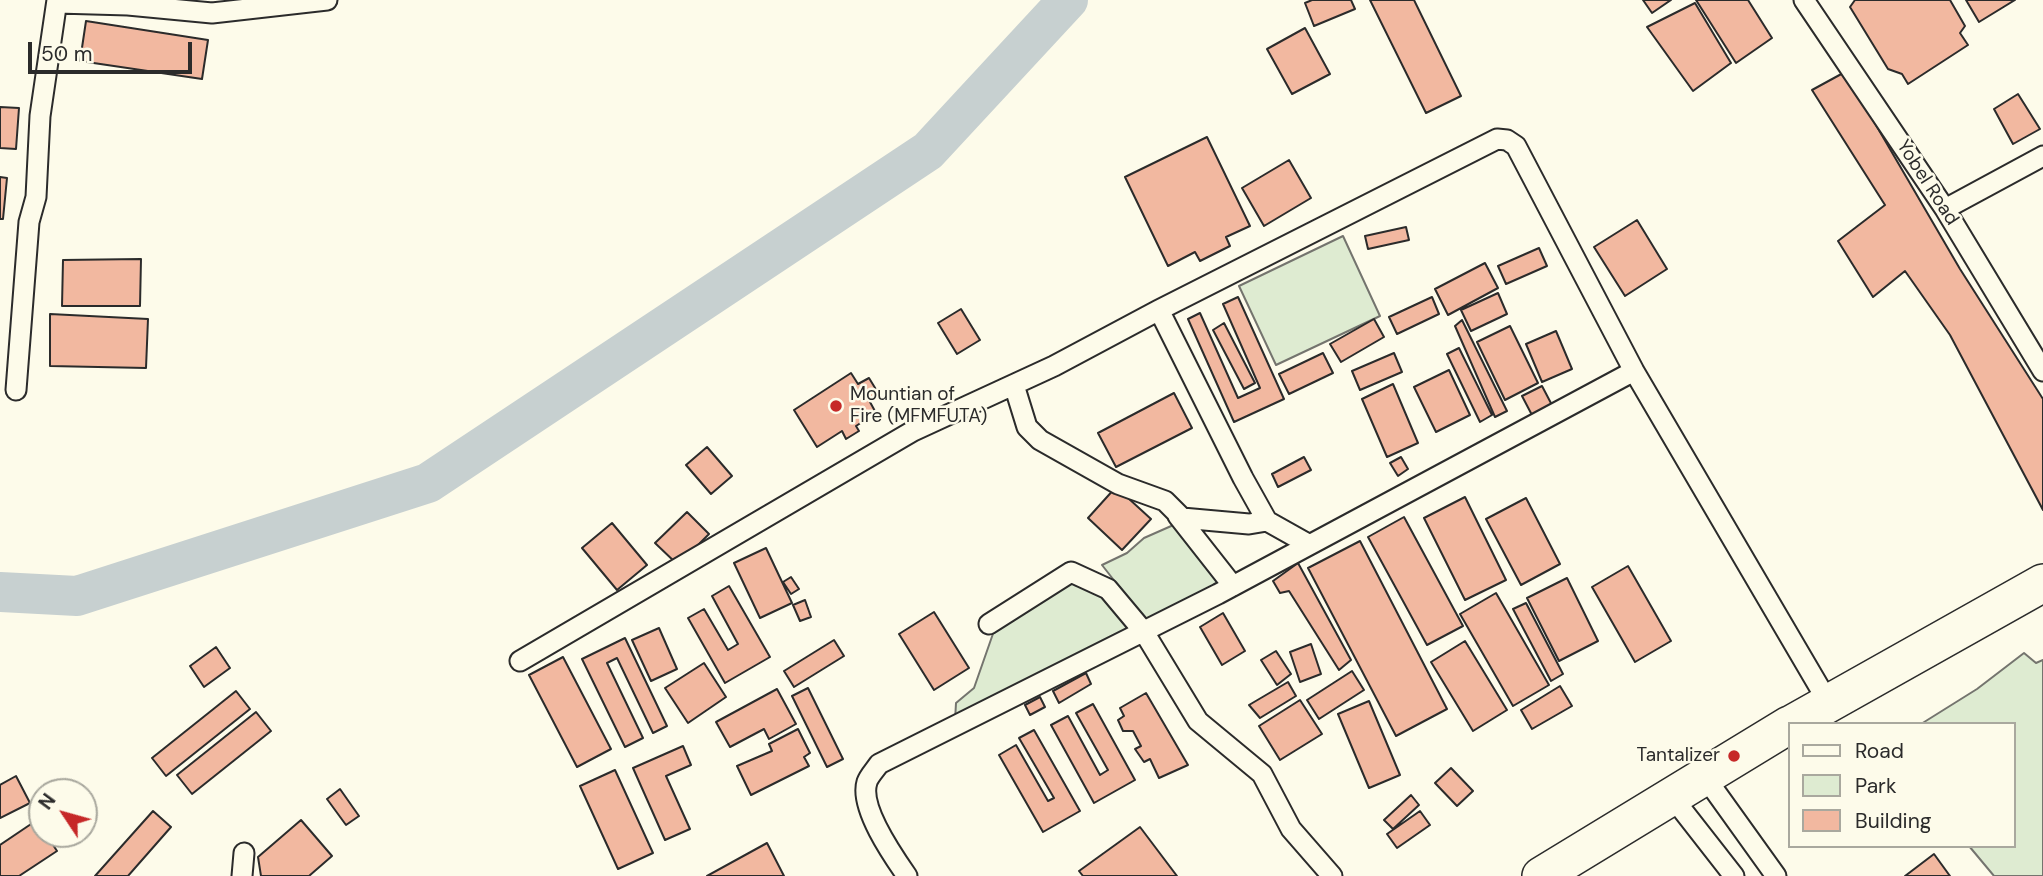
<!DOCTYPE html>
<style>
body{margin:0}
#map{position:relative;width:2043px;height:876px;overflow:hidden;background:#fdfbea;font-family:"DM Sans",sans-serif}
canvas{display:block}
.legend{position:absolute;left:1788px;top:722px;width:228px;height:126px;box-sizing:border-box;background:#fdfbea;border:2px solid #a9a89e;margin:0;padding:9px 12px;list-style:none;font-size:21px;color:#2b2b2b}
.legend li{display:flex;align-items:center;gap:14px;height:35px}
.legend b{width:35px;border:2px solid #a9a89e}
.north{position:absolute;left:28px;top:778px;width:70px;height:70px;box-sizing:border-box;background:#fdfbea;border:2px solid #a9a89e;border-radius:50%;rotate:306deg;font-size:19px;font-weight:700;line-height:28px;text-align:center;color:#2b2b2b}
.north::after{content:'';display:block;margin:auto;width:24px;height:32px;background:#c62828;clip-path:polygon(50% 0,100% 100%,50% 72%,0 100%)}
.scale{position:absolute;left:28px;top:42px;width:164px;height:32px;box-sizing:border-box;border:4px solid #2b2b2b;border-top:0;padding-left:9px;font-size:21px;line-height:24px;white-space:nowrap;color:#2b2b2b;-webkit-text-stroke:5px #fdfbea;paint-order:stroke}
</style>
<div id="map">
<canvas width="2043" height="876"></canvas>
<ul class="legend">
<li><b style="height:9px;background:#fdfbea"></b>Road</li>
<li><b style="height:19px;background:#deebd1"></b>Park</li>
<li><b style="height:19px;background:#f2b8a0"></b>Building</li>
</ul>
<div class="north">N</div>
<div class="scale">50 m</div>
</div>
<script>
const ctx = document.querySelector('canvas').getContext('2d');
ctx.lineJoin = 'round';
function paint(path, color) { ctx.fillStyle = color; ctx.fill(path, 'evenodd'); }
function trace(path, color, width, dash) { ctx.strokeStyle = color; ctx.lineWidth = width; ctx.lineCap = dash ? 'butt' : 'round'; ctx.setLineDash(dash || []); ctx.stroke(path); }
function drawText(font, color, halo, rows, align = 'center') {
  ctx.font = font + ' "DM Sans",sans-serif'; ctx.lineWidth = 5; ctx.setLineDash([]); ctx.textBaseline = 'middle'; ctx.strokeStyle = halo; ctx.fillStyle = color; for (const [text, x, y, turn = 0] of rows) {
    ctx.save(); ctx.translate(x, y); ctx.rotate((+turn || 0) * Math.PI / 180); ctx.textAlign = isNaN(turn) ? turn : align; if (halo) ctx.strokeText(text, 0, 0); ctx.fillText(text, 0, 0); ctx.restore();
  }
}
const green = new Path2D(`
 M 1343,236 L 1380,316 L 1276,365 L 1239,286 Z
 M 1178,523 L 1226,583 L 1149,625 L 1102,565 L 1127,553 L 1144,538 Z
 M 1074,575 L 1105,592 L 1137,629 L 955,721 L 956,703 L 974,688 L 995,628 Z
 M 2024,653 L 2036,663 L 2043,660 L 2043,876 L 1994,876 L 1969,846 L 2013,846 L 2013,724 L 1921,724 L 1977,689 Z`);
paint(green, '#deebd1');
trace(green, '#74746e', 2);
trace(new Path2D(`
 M 0,592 L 77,596 L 428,483 L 928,151 L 1068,0`), '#c7d0d0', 40);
const building = new Path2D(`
 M 1312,0 L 1351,0 L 1355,9 L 1314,26 L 1305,3 Z
 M 1370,0 L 1414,0 L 1461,96 L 1426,113 Z
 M 1643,0 L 1671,0 L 1652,13 Z
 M 1696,0 L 1748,0 L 1772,38 L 1736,63 Z
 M 1855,0 L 1950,0 L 1965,26 L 1960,33 L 1968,45 L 1908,84 L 1902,74 L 1888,69 L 1850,7 Z
 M 1966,0 L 2015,0 L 1979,22 Z
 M 1695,3 L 1731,63 L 1693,91 L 1647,27 Z
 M 86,21 L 208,40 L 202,79 L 80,61 Z
 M 1305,28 L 1330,74 L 1292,94 L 1267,49 Z
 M 1845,72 L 1960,269 L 2043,399 L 2043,510 L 1950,335 L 1905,271 L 1873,297 L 1838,241 L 1885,205 L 1812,90 Z
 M 2018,94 L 2040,129 L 2013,144 L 1994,109 Z
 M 0,107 L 19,108 L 16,149 L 0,148 Z
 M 1207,137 L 1250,226 L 1226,237 L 1230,246 L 1200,261 L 1195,252 L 1168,266 L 1125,177 Z
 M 1289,160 L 1311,198 L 1264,226 L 1242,188 Z
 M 0,177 L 7,178 L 3,219 L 0,219 Z
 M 1637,220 L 1667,269 L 1625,296 L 1594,247 Z
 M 1406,227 L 1409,240 L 1368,249 L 1365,236 Z
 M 1539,248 L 1547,266 L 1506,284 L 1498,266 Z
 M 141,259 L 140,306 L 62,306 L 63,260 Z
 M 1485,263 L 1498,288 L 1448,315 L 1435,289 Z
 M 1498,293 L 1507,314 L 1471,331 L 1461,310 Z
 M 1238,297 L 1284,399 L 1234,422 L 1188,319 L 1200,313 L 1238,398 L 1260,388 L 1223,304 Z
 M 1432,297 L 1439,314 L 1397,334 L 1389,317 Z
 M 961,309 L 980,340 L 957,354 L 938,323 Z
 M 50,314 L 148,319 L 146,368 L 50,366 Z
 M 1374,319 L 1384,337 L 1341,362 L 1330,344 Z
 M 1462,320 L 1507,411 L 1495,417 L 1455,326 Z
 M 1224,323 L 1255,383 L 1244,389 L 1213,330 Z
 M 1510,326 L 1538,383 L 1505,400 L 1477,342 Z
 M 1556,331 L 1572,369 L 1542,382 L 1526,344 Z
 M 1459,348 L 1492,415 L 1480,422 L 1447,354 Z
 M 1323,353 L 1333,373 L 1289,394 L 1279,374 Z
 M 1394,353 L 1402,372 L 1360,390 L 1352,371 Z
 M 1449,370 L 1470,415 L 1436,432 L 1414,387 Z
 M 851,373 L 858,384 L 869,378 L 880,396 L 870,402 L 876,413 L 856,426 L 859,431 L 846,439 L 842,431 L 817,447 L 794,410 Z
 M 1393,384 L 1418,443 L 1387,457 L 1362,399 Z
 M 1542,386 L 1553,407 L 1533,417 L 1522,396 Z
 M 1174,393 L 1192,428 L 1116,467 L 1098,433 Z
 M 707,447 L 732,476 L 711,494 L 686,465 Z
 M 1304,457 L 1311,470 L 1278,487 L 1272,474 Z
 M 1401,457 L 1408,469 L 1398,476 L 1390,463 Z
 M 1116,487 L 1151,519 L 1122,550 L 1088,518 Z
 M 1465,497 L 1506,580 L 1465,600 L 1424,518 Z
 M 1526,498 L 1560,564 L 1521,585 L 1486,519 Z
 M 687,512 L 709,534 L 678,565 L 655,543 Z
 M 1404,517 L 1463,626 L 1427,645 L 1368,537 Z
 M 612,523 L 647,565 L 617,590 L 582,548 Z
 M 1360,541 L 1447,709 L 1396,736 L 1308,568 Z
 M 766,548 L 792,603 L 760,618 L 734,563 Z
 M 1298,563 L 1351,660 L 1339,670 L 1289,591 L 1280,593 L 1273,581 Z
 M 1628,566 L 1671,641 L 1635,662 L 1592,587 Z
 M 791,577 L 799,589 L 791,594 L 783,582 Z
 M 1567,578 L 1598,641 L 1559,661 L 1527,598 Z
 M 729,586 L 770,657 L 725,683 L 688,618 L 704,609 L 728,650 L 738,644 L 712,596 Z
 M 1496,593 L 1549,685 L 1513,706 L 1460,614 Z
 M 805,600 L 811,617 L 800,621 L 793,605 Z
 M 1526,603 L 1563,674 L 1551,681 L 1513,609 Z
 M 934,612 L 969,668 L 934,690 L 899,634 Z
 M 1223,613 L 1245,651 L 1222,665 L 1200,627 Z
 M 659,628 L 677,669 L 651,681 L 632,640 Z
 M 625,638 L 667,726 L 653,733 L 617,658 L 607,663 L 643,738 L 625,747 L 582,659 Z
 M 834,640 L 844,656 L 794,687 L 784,671 Z
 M 1465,641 L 1507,710 L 1473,731 L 1431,662 Z
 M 1311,644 L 1321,674 L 1300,682 L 1290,652 Z
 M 216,647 L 230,668 L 204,687 L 190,666 Z
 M 1276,651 L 1291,674 L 1277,685 L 1261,660 Z
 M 563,657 L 611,749 L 577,767 L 529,675 Z
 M 704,663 L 726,697 L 688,723 L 665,688 Z
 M 1352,671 L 1364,690 L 1319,719 L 1307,700 Z
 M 1086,673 L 1091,684 L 1059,703 L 1053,691 Z
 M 1288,682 L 1296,696 L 1260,718 L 1249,705 Z
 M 1560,686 L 1572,706 L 1532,729 L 1521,710 Z
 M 808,688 L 843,759 L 827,767 L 792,696 Z
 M 777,689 L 796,724 L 769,739 L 764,729 L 730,747 L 716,722 Z
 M 236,691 L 250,709 L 166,776 L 152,758 Z
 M 1146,693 L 1188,765 L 1159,778 L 1150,759 L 1144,762 L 1135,749 L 1141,746 L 1133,731 L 1123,731 L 1118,720 L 1124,716 L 1120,708 Z
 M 1040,697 L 1045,707 L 1030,715 L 1025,705 Z
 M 1300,700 L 1322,734 L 1280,760 L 1259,726 Z
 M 1369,701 L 1400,775 L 1369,788 L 1338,714 Z
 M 1093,704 L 1135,780 L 1094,803 L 1051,725 L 1068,716 L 1100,775 L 1108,770 L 1076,713 Z
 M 256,712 L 271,731 L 192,794 L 177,775 Z
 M 798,729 L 810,753 L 804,757 L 809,766 L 751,795 L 737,766 L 772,751 L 769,744 Z
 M 1034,730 L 1080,811 L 1043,832 L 999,755 L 1016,745 L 1048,801 L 1054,798 L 1019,738 Z
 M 683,746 L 691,765 L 666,776 L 690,829 L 665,840 L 633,768 Z
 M 1451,768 L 1473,791 L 1457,806 L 1435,783 Z
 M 615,770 L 653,853 L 618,869 L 580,786 Z
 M 16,776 L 30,803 L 0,818 L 0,785 Z
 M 340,789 L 359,816 L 346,825 L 327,799 Z
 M 1411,795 L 1419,805 L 1393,829 L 1384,820 Z
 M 153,811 L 171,827 L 128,876 L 95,876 Z
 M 1420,811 L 1430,825 L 1397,848 L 1387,834 Z
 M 37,820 L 42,834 L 46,834 L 57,851 L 19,876 L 0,876 L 0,845 Z
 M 301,820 L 332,856 L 309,876 L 261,876 L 258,857 Z
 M 1140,827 L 1177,876 L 1083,876 L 1079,871 Z
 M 767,843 L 784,876 L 707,876 Z
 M 1934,854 L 1950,876 L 1905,876 Z`);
paint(building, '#f2b8a0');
trace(building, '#2b2b2b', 2);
const street = new Path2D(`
 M 1804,0 L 1945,209 L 2043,371
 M 57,3 L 128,5 L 212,13 L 327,0
 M 1945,209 L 2043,156
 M 1159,310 L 1243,478 L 1267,521 L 1308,544
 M 1014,385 L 1027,427 L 1040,440 L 1118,484 L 1165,501 L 1182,518 L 1249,524 L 1267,521
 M 16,390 L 29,222 L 36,197 L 40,116 L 57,0
 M 1178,516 L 1233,586
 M 989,624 L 1071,572 L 1108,589 L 1144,632 L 1198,721 L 1262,774 L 1291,829 L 1332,876
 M 520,661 L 913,431 L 1054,366 L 1159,310 L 1497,139 L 1507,140 L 1516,146 L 1634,371 L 1828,702
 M 1705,777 L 1776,876
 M 1673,798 L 1734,876
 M 242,876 L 244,853
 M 907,876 C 893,856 859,807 867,782 C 869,776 875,770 879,764 L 1218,594 L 1634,371`);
const highway = new Path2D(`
 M 1792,724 L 2043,583
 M 1541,876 L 1789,725`);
trace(street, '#2b2b2b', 23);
trace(highway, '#2b2b2b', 40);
trace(street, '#fdfbea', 19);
trace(highway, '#fdfbea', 37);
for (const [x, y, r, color] of [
 [836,406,7,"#c62828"],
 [1734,756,7,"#c62828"]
]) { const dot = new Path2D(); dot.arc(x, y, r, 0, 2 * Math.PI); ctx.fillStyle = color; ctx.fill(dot); trace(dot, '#fdfbea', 2.5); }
drawText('19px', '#2b2b2b', '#fdfbea', [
 ["Yobel Road",1927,183,57]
]);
drawText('19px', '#2b2b2b', '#fdfbea', [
 ["Mountian of",850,395],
 ["Fire (MFMFUTA)",850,417],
 ["Tantalizer",1720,756,"right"]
], 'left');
</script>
